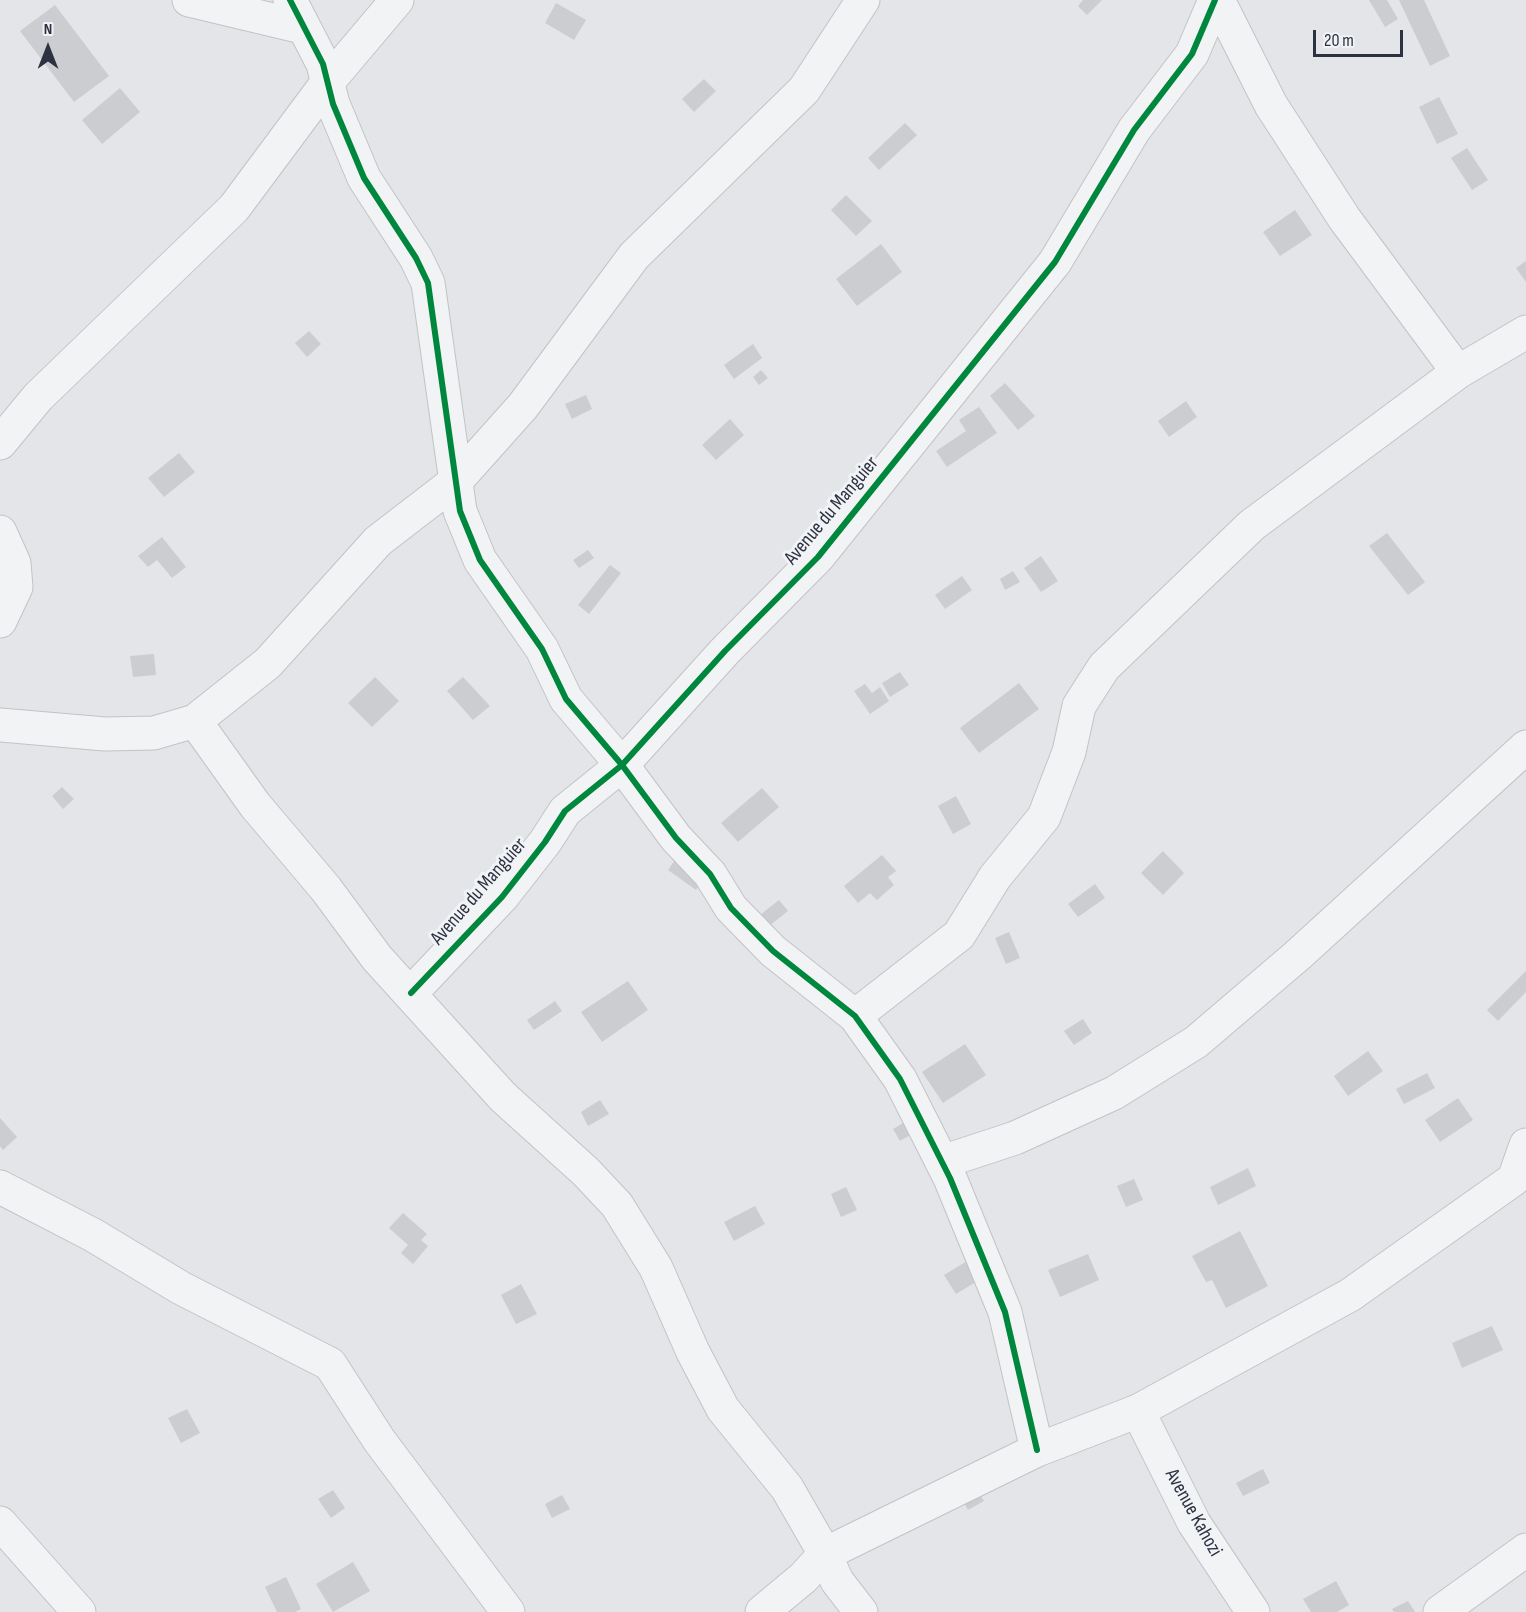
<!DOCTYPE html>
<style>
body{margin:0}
#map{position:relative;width:1526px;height:1612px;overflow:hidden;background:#e3e5e8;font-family:"Sofia Sans Condensed",sans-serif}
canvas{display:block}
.north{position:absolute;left:18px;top:18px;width:60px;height:60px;-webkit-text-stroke:4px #f1f3f6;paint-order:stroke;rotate:0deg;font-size:16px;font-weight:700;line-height:24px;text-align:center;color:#2c323f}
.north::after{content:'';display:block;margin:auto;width:21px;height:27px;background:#2c323f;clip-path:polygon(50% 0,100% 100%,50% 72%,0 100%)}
.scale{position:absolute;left:1313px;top:30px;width:90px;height:27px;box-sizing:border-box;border:3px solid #2c323f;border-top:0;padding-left:8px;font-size:18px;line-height:21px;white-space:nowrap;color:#2c323f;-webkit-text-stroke:4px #f1f3f6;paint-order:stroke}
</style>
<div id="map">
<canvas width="1526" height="1612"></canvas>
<div class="north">N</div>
<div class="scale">20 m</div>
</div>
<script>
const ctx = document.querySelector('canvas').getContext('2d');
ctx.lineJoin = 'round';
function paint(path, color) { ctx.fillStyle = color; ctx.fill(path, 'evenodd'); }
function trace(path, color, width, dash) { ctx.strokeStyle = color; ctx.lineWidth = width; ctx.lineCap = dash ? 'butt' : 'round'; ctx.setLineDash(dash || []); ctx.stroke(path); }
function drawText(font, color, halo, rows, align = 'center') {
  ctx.font = font + ' "Sofia Sans Condensed",sans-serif'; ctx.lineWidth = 6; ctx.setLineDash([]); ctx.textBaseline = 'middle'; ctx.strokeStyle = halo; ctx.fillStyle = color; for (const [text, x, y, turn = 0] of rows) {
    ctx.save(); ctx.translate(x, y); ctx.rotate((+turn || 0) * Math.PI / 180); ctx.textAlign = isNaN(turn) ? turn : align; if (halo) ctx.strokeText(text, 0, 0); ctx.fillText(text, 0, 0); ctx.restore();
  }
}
paint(new Path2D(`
 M 1083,0 L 1102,0 L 1087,15 L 1078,6 Z
 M 1369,0 L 1387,0 L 1398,19 L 1385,27 Z
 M 1399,0 L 1424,0 L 1450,56 L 1430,66 Z
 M 556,3 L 586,20 L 574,40 L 545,23 Z
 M 55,5 L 109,76 L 74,102 L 20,31 Z
 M 704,79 L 716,91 L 694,112 L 682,99 Z
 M 120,88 L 140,112 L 102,144 L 82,120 Z
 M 1439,97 L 1458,134 L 1437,144 L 1419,107 Z
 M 905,123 L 917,135 L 879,170 L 868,158 Z
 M 1467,148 L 1488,180 L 1472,190 L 1451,158 Z
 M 846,195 L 872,221 L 856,236 L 831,210 Z
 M 1295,210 L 1312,235 L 1280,256 L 1263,232 Z
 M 881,244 L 902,272 L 857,306 L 836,279 Z
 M 1526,261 L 1526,282 L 1516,268 Z
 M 309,331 L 321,344 L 307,357 L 295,343 Z
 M 753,344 L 762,358 L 734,379 L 724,365 Z
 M 761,370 L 768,378 L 759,385 L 753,377 Z
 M 1005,383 L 1035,416 L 1018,430 L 990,396 Z
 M 586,395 L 592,409 L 572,419 L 565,404 Z
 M 1186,401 L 1197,417 L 1169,437 L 1158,421 Z
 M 979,407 L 997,433 L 947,467 L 936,451 L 966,431 L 959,420 Z
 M 730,419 L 744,435 L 716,460 L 702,445 Z
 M 179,453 L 195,472 L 164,497 L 148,478 Z
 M 1387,533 L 1425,582 L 1408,595 L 1369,546 Z
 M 162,537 L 186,567 L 172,578 L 157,560 L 148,567 L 138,556 Z
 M 588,550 L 594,558 L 579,568 L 573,560 Z
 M 1041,556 L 1058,581 L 1041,592 L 1024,568 Z
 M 610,565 L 621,573 L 589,614 L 578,605 Z
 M 1013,571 L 1020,582 L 1005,590 L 1000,579 Z
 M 962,576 L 972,590 L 945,609 L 935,595 Z
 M 154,654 L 156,675 L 133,677 L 130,656 Z
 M 900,672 L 909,685 L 890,697 L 882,683 Z
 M 375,677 L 399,701 L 372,727 L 348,703 Z
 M 463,677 L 490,706 L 473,720 L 447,691 Z
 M 1019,683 L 1039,709 L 979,753 L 960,728 Z
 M 865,684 L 872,693 L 880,687 L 889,701 L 870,714 L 854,691 Z
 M 62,787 L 74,799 L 63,809 L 52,796 Z
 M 762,788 L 779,807 L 738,842 L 721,823 Z
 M 956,796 L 971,824 L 953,834 L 938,806 Z
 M 1163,851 L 1184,873 L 1163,895 L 1141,873 Z
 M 882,855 L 896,871 L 888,877 L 894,885 L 877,900 L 870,893 L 858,903 L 844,886 Z
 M 677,857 L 705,877 L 696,890 L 668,870 Z
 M 1095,884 L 1105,898 L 1078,917 L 1068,904 Z
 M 779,900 L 788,911 L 764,930 L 755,919 Z
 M 1009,932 L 1020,958 L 1006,964 L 995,938 Z
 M 1526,971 L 1526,992 L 1498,1021 L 1487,1010 Z
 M 628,981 L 648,1010 L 602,1042 L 581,1012 Z
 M 555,1001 L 562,1011 L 534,1030 L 527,1020 Z
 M 1083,1019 L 1092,1033 L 1074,1045 L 1064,1031 Z
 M 965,1044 L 986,1075 L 943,1103 L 922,1072 Z
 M 1368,1051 L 1383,1071 L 1348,1096 L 1334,1076 Z
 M 1427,1073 L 1435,1088 L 1404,1104 L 1396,1089 Z
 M 1458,1098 L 1473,1120 L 1440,1142 L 1425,1120 Z
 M 600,1100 L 609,1114 L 588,1126 L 581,1112 Z
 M 0,1118 L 17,1137 L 3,1150 L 0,1146 Z
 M 910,1119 L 917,1131 L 900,1141 L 893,1129 Z
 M 1248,1168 L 1256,1186 L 1218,1205 L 1210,1187 Z
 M 1134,1179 L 1143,1200 L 1126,1207 L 1117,1186 Z
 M 846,1187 L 857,1210 L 841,1217 L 831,1194 Z
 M 755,1206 L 765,1224 L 734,1241 L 724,1222 Z
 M 403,1213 L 427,1234 L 421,1240 L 428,1246 L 413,1264 L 401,1253 L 408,1245 L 389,1228 Z
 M 1240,1231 L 1268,1286 L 1226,1308 L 1212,1280 L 1206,1282 L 1192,1256 Z
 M 1088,1254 L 1099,1280 L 1060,1297 L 1048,1270 Z
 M 972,1258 L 984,1277 L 956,1294 L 944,1275 Z
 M 521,1284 L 537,1314 L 516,1324 L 501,1295 Z
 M 1492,1326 L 1503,1350 L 1462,1368 L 1452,1343 Z
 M 187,1409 L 200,1433 L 181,1443 L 168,1418 Z
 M 1263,1469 L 1270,1483 L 1243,1496 L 1236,1483 Z
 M 974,1486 L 984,1501 L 968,1510 L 959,1494 Z
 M 333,1490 L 345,1508 L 331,1518 L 318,1499 Z
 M 562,1495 L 570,1509 L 552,1518 L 545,1504 Z
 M 353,1562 L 370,1591 L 333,1612 L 316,1584 Z
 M 286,1577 L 301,1609 L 295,1612 L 277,1612 L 265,1587 Z
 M 1336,1581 L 1349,1605 L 1337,1612 L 1311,1612 L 1303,1599 Z
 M 1408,1601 L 1415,1612 L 1394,1612 L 1392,1609 Z`), '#cccdd0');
const street = new Path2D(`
 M 189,0 L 302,27
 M 290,0 L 323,64 L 333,104 L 364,178 L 416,258 L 428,283 L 460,511 L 480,560 L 542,649 L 566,699 L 622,765 L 676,838 L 710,874 L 731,908 L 773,951 L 855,1016 L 900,1079 L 950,1178 L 1005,1312 L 1037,1450
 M 1218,0 L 1271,105 L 1344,218 L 1458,372
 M 0,443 L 38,397 L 234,208 L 327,83 L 397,0
 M 0,532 L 14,563 L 16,587 L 0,621
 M 195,721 L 255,805 L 326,889 L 377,958 L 503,1097 L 586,1172 L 617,1205 L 656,1268 L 693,1352 L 723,1409 L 787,1488 L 825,1554 L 837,1581 L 861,1612
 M 0,725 L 105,734 L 154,733 L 195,721 L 268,663 L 378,541 L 456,481 L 523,406 L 634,256 L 804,90 L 863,0
 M 411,993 L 502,897 L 545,842 L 565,811 L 622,765 L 725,651 L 818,557 L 1055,262 L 1134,130 L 1192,54 L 1215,0
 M 855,1016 L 959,935 L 995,877 L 1044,817 L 1069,752 L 1079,706 L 1104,667 L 1252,525 L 1458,372 L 1526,332
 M 942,1162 L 1015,1138 L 1114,1093 L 1196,1042 L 1298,955 L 1526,747
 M 0,1187 L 93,1235 L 181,1288 L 330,1364 L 379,1440 L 508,1612
 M 1138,1411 L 1194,1523 L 1253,1612
 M 0,1523 L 79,1612
 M 762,1612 L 803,1578 L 825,1554 L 1037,1450 L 1138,1411 L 1350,1295 L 1514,1179 L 1526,1145
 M 1440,1612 L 1526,1550`);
trace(street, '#c2c3c6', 35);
trace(street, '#f2f3f4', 33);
trace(new Path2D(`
 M 290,0 L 323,64 L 333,104 L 364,178 L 416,258 L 428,283 L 460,511 L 480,560 L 542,649 L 566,699 L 622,765 L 676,838 L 710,874 L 731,908 L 773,951 L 855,1016 L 900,1079 L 950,1178 L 1005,1312 L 1037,1450
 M 411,993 L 502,897 L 545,842 L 565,811 L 622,765 L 725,651 L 818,557 L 1055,262 L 1134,130 L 1192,54 L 1215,0`), '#00873e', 6);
drawText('20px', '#2c323f', '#f1f3f6', [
 ["Avenue du Manguier",832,511,-50],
 ["Avenue du Manguier",479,892,-49],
 ["Avenue Kahozi",1193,1513,61]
]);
</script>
